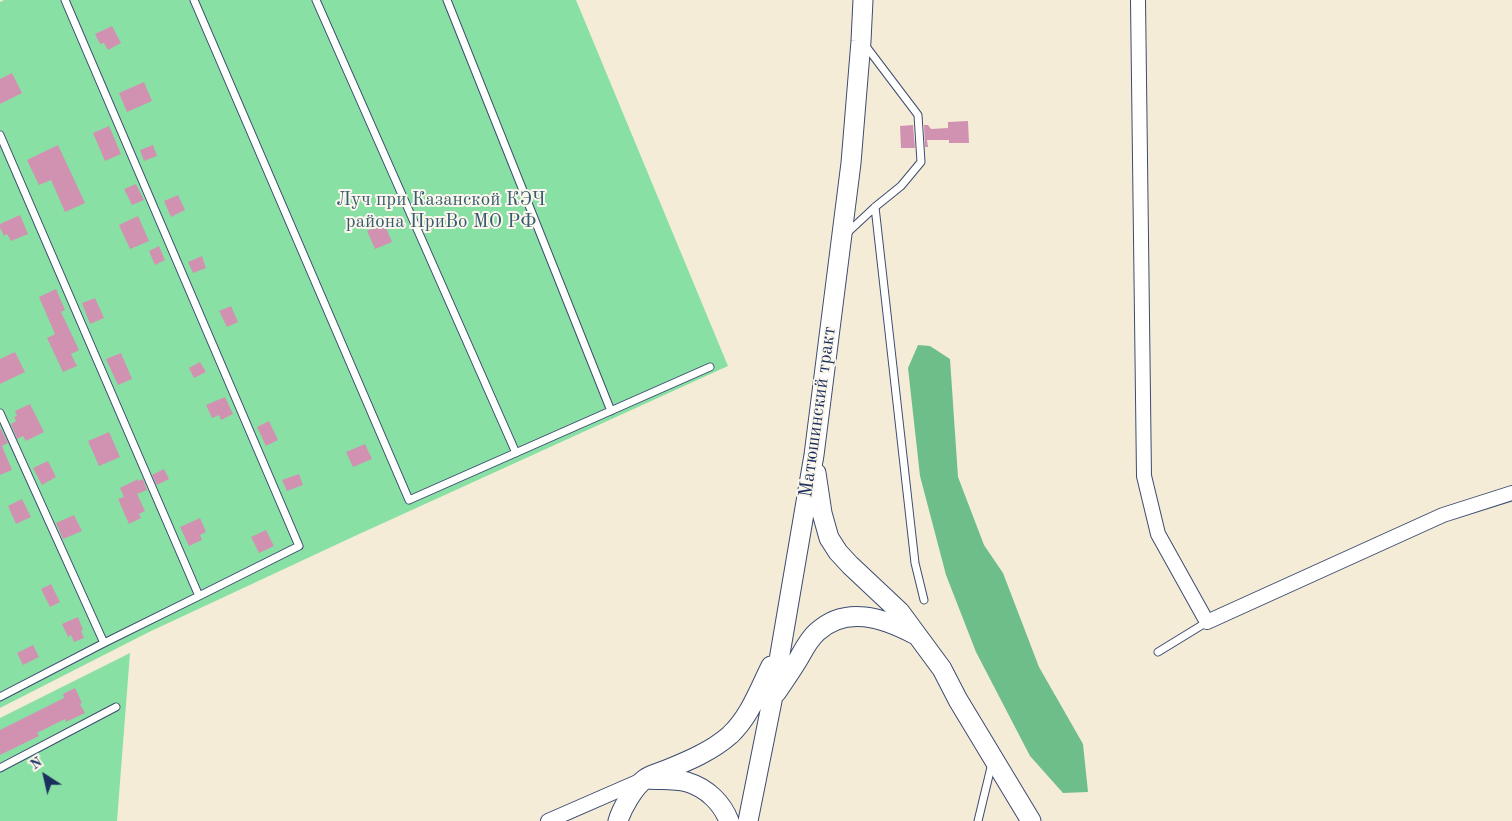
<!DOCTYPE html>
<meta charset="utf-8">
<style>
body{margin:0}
#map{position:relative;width:1512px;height:821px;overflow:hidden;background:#f5ecd7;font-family:"Old Standard TT",serif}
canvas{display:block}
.north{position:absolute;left:20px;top:751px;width:50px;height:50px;-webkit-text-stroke:4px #fbf7ec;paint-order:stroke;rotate:325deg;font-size:14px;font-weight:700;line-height:20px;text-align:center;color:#1b2f5e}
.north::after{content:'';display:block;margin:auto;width:18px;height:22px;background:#1b2f5e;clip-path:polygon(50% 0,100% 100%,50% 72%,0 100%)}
</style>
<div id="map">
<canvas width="1512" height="821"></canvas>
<div class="north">N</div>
</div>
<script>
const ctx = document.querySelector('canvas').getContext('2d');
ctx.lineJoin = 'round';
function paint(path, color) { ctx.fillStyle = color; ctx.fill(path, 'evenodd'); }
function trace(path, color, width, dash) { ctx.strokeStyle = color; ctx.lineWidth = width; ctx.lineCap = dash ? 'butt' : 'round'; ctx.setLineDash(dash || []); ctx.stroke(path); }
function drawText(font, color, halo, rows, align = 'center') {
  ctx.font = font + ' "Old Standard TT",serif'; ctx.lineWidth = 4; ctx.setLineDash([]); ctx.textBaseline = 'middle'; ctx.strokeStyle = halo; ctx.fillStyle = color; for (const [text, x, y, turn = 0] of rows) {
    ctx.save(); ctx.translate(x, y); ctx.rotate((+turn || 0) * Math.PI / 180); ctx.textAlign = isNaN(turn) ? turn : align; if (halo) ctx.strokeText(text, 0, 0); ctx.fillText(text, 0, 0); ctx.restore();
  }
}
paint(new Path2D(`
 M 4,0 L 576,0 L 728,366 L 357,535 L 149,632 L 0,708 L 0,2 Z
 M 130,653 L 117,821 L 0,821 L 0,718 Z`), '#89e0a4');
paint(new Path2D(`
 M 918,345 L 930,346 L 950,359 L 958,477 L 984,545 L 1003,573 L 1039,667 L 1083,744 L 1088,792 L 1063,793 L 1030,756 L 976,652 L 946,575 L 920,476 L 908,368 Z`), '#6ebe8a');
paint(new Path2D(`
 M 112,26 L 121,43 L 108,50 L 104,43 L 100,44 L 95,34 Z
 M 12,73 L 22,93 L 0,104 L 0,79 Z
 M 144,82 L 152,101 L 127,112 L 119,93 Z
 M 968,121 L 969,143 L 949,143 L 949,140 L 927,140 L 928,147 L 925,147 L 924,125 L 928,125 L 931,129 L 948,128 L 948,122 Z
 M 913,125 L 915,148 L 901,148 L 900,126 Z
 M 109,126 L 121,154 L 105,161 L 93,133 Z
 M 58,145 L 85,203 L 65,212 L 51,180 L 39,185 L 27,160 Z
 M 153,145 L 157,156 L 144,161 L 140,150 Z
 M 136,184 L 144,200 L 132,205 L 124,189 Z
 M 178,195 L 185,210 L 171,217 L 164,201 Z
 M 20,215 L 28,234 L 11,241 L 7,234 L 4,236 L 0,228 L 0,224 Z
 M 138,216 L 149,241 L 130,249 L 119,225 Z
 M 384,223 L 392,242 L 375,249 L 367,231 Z
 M 159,246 L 165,260 L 155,265 L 149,251 Z
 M 202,256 L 206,268 L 193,273 L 188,262 Z
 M 56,289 L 65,310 L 61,312 L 79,350 L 71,354 L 77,366 L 63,372 L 47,338 L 55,334 L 39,297 Z
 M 95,298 L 104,318 L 90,324 L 82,303 Z
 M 231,306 L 238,322 L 227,327 L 219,311 Z
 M 15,352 L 25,372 L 0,384 L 0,359 Z
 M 121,353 L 132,379 L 118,385 L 106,359 Z
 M 200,362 L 206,372 L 194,378 L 189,368 Z
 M 225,397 L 233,414 L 221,420 L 219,415 L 212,418 L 206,405 Z
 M 30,404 L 44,432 L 26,441 L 23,436 L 17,439 L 11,424 L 16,421 L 14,417 L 17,416 L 15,411 Z
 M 269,421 L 278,440 L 266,446 L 257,427 Z
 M 0,429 L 1,429 L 8,443 L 2,446 L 12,470 L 0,475 Z
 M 109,432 L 120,457 L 99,466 L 88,441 Z
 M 365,444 L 372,459 L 353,467 L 346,452 Z
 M 48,461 L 56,477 L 42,485 L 33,468 Z
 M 164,469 L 169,479 L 157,485 L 152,475 Z
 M 299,474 L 303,485 L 287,491 L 282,480 Z
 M 138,479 L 138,481 L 143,479 L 147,490 L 137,494 L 145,511 L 139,514 L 141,518 L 129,524 L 118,499 L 124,497 L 120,488 Z
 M 22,499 L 31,517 L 16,524 L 8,506 Z
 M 74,515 L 82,531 L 63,539 L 56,523 Z
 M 200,518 L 206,532 L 200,535 L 202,540 L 189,546 L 180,527 Z
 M 266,530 L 274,546 L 259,553 L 251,537 Z
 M 51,584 L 60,602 L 50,607 L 41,589 Z
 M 78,617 L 83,630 L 81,631 L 84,638 L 74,642 L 71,635 L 68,637 L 62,624 Z
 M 33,645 L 39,657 L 23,665 L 17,653 Z
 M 75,688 L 82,703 L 80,704 L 85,713 L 66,722 L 65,719 L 37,733 L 39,736 L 0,755 L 0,730 L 64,698 L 63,694 Z`), '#d192b2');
const lane = new Path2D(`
 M 194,0 L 409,500 L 710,367
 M 316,0 L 516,453
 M 447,0 L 611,411
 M 0,135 L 199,596
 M 875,207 L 915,563 L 924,600
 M 846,234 L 875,207 L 901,186 L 921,162 L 918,115 L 865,45
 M 0,413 L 104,643
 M 1158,652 L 1207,622
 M 0,697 L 104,643 L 199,596 L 299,546 L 65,0
 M 0,768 L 116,707
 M 978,821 L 992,763`);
const street = new Path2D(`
 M 1138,0 L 1144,476 L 1158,534 L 1207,622 L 1443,515 L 1512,493
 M 548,821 L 642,780`);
const secondary = new Path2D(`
 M 816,473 L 822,513 L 829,538 L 838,552 L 850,565 L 900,612 L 942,669 L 958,700 L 1031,821
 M 776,693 C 784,681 792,670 799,658 C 804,649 809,639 817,632 C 846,605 883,618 914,634
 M 648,779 C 661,780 675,779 687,782 C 707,788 722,803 729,821
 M 618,821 C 622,808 634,787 645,779 C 650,775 659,773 666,770 C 688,761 712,751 730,735 C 750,716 759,690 771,666
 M 748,821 L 772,701 L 814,455 L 851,163 L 861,41 L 863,0`);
trace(lane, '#3c4b70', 9);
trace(street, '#3c4b70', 16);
trace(secondary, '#3c4b70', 21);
trace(lane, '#fff', 7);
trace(street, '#fff', 14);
trace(secondary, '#fff', 19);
drawText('19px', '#365b70', '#fbf7ec', [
 ["Луч при Казанской КЭЧ",441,200],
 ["района ПриВо МО РФ",441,222]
]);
drawText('19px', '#1b2f5e', '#fbf7ec', [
 ["Матюшинский тракт",818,412,-82]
]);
</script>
